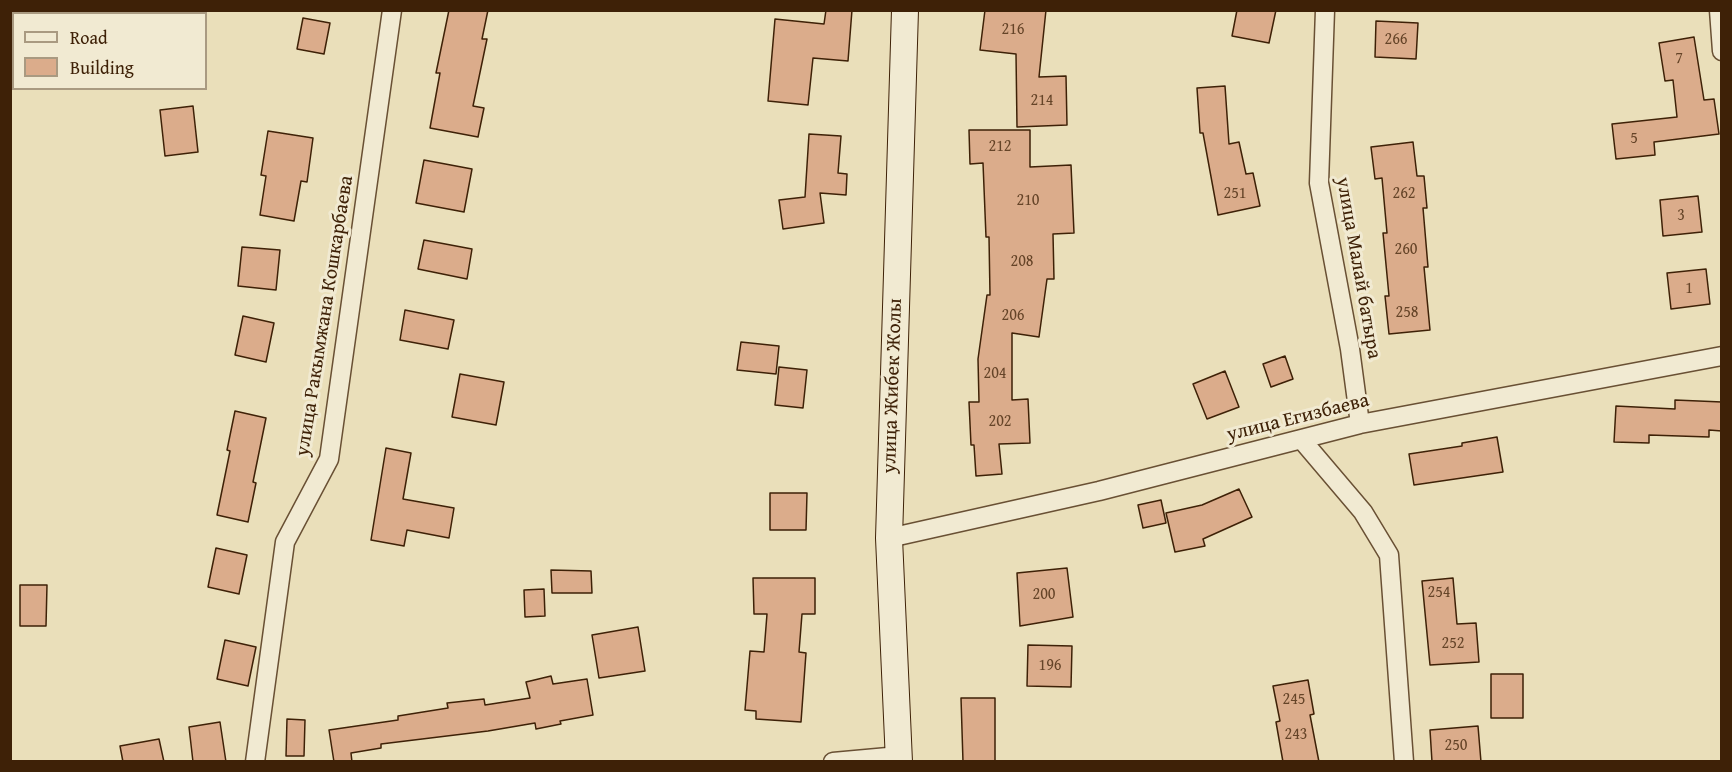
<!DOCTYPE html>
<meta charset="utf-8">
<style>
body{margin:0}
#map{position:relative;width:1732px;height:772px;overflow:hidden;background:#eadfba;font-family:"Gentium Book Plus",serif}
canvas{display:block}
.frame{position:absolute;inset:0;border:12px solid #3e2107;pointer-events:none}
.legend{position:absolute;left:12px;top:12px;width:195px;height:78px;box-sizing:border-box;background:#f1ead2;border:2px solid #a99a81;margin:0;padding:8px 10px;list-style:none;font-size:18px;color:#3e2107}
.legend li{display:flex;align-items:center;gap:12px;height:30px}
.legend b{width:30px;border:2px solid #a99a81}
</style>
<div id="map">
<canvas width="1732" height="772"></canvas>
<div class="frame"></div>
<ul class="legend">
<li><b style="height:8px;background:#f1ead2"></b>Road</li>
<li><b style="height:16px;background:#dbac8b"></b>Building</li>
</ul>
</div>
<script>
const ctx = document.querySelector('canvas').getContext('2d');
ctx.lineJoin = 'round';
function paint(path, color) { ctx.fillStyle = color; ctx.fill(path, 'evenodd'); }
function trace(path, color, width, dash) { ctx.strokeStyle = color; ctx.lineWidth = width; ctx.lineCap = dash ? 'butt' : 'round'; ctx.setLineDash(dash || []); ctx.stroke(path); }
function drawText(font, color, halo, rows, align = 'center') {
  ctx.font = font + ' "Gentium Book Plus",serif'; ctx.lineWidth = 6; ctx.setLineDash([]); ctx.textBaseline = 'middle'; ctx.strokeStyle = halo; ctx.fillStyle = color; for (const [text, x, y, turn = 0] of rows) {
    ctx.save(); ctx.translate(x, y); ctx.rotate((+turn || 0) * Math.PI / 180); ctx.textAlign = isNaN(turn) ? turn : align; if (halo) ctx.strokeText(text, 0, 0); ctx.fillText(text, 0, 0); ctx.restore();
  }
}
const building = new Path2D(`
 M 449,10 L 488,10 L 482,39 L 487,39 L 473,106 L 484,108 L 478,137 L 430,128 L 440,73 L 436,73 Z
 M 826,10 L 852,10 L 848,61 L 813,58 L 808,105 L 768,101 L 775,19 L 824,24 Z
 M 985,10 L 1046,10 L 1039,77 L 1066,76 L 1067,125 L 1017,127 L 1016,54 L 980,50 Z
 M 1237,10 L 1276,10 L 1269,43 L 1232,36 Z
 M 303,18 L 330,23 L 324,54 L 297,49 Z
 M 1376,21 L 1418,23 L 1416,59 L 1375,57 Z
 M 1694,37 L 1704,100 L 1714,99 L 1719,134 L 1654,142 L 1655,155 L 1616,159 L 1612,124 L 1677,117 L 1673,80 L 1665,81 L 1659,43 Z
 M 1225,86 L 1229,144 L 1239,142 L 1246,174 L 1253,173 L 1260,206 L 1218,215 L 1203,133 L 1200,133 L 1197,88 Z
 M 193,106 L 198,152 L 165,156 L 160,110 Z
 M 969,130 L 1030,130 L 1030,167 L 1071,165 L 1074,233 L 1053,234 L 1054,279 L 1047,279 L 1039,337 L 1012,333 L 1012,400 L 1028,399 L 1030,443 L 999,444 L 1002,474 L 976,476 L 974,445 L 971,445 L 969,402 L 979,402 L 978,359 L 987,295 L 990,295 L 989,237 L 986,237 L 983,163 L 970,164 Z
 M 268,131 L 313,138 L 307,182 L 301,181 L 294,221 L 260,215 L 266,176 L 261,175 Z
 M 809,134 L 841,136 L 838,173 L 847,174 L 846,195 L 820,193 L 824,223 L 783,229 L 779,200 L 805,197 Z
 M 1413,142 L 1417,176 L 1424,176 L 1427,208 L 1423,208 L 1428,267 L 1424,267 L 1430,330 L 1389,334 L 1385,296 L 1389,296 L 1383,233 L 1387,233 L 1382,178 L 1375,179 L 1371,147 Z
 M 424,160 L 472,169 L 464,212 L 416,203 Z
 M 1698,196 L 1702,232 L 1663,236 L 1660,200 Z
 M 424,240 L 472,249 L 467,279 L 418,269 Z
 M 242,247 L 280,250 L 276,290 L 238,286 Z
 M 1706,269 L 1710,304 L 1671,309 L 1667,273 Z
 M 405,310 L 454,320 L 448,349 L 400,340 Z
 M 243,316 L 274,323 L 266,362 L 235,355 Z
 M 741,342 L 779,346 L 776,374 L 737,370 Z
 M 1285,356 L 1293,379 L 1271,387 L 1263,364 Z
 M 779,367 L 807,370 L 803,408 L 775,405 Z
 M 1225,371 L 1239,407 L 1207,419 L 1193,384 Z
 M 460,374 L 504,382 L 496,425 L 452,417 Z
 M 1675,400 L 1722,402 L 1722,431 L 1709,430 L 1709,437 L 1649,435 L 1649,443 L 1614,442 L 1616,406 L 1675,409 Z
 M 235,411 L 266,418 L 253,482 L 256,483 L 248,522 L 217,515 L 230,451 L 227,450 Z
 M 1497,437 L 1503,472 L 1414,485 L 1409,454 L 1462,446 L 1462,443 Z
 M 386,448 L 411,453 L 403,499 L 454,508 L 449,538 L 407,530 L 404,546 L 371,540 Z
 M 1239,489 L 1252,517 L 1203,539 L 1205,546 L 1175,552 L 1166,513 L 1202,505 Z
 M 770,493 L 807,493 L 806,530 L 770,530 Z
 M 1161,500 L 1166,523 L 1143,528 L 1138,505 Z
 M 216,548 L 247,555 L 239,594 L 208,587 Z
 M 1067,568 L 1073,617 L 1020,626 L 1017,573 Z
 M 551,570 L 591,571 L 592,593 L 552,593 Z
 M 753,578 L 815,578 L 815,614 L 802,614 L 799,652 L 806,653 L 801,722 L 756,719 L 756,711 L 745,710 L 750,651 L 764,652 L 767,614 L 754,614 Z
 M 1453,578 L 1457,624 L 1476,623 L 1479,662 L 1430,665 L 1422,581 Z
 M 20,585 L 47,585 L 46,626 L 20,626 Z
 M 544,589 L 545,616 L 525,617 L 524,590 Z
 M 638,627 L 645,671 L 599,678 L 592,635 Z
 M 225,640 L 256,647 L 248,686 L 217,679 Z
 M 1028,645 L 1072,646 L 1071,687 L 1027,686 Z
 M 1491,674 L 1523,674 L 1523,718 L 1491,718 Z
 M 551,676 L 553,684 L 587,679 L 593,715 L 560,721 L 561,724 L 536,729 L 535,723 L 488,731 L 381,744 L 381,748 L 351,753 L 352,762 L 334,762 L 329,730 L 398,720 L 398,716 L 448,708 L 447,703 L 484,699 L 485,705 L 530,698 L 526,682 Z
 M 1308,680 L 1314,714 L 1310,715 L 1319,762 L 1283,762 L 1276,722 L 1280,721 L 1273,686 Z
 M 961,698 L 995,698 L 995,762 L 963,762 Z
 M 287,719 L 305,720 L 304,756 L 286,756 Z
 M 220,722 L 226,762 L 193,762 L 189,727 Z
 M 1478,726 L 1481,762 L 1432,762 L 1430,730 Z
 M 159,739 L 164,762 L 123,762 L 120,746 Z`);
paint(building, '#dbac8b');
trace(building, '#3e2107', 1.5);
const street = new Path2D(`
 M 1325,10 L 1319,183 L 1350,349 L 1360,424
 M 1719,10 L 1722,51
 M 1301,439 L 1363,512 L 1389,555 L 1404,762
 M 889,538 L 1099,491 L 1360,424 L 1722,356
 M 255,762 L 285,542 L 329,459 L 392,10
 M 833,762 L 899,756`);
const secondary = new Path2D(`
 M 899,762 L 889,538 L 905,10`);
trace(street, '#695034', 21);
trace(secondary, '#3e2107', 28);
trace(street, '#f1ead2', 18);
trace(secondary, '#f1ead2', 26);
drawText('16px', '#654428', null, [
 ["216",1013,30],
 ["266",1396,40],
 ["7",1679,59],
 ["214",1042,101],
 ["5",1634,139],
 ["212",1000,147],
 ["251",1235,194],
 ["262",1404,194],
 ["210",1028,201],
 ["3",1681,216],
 ["260",1406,250],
 ["208",1022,262],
 ["1",1689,289],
 ["258",1407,313],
 ["206",1013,316],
 ["204",995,374],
 ["202",1000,422],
 ["254",1439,593],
 ["200",1044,595],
 ["252",1453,644],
 ["196",1050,666],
 ["245",1294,700],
 ["243",1296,735],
 ["250",1456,746]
]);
drawText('20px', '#3e2107', '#f1ead2', [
 ["улица Малай батыра",1358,268,80],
 ["улица Ракымжана Кошкарбаева",325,316,-81],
 ["улица Жибек Жолы",893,386,-88],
 ["улица Егизбаева",1298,418,-14]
]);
</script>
